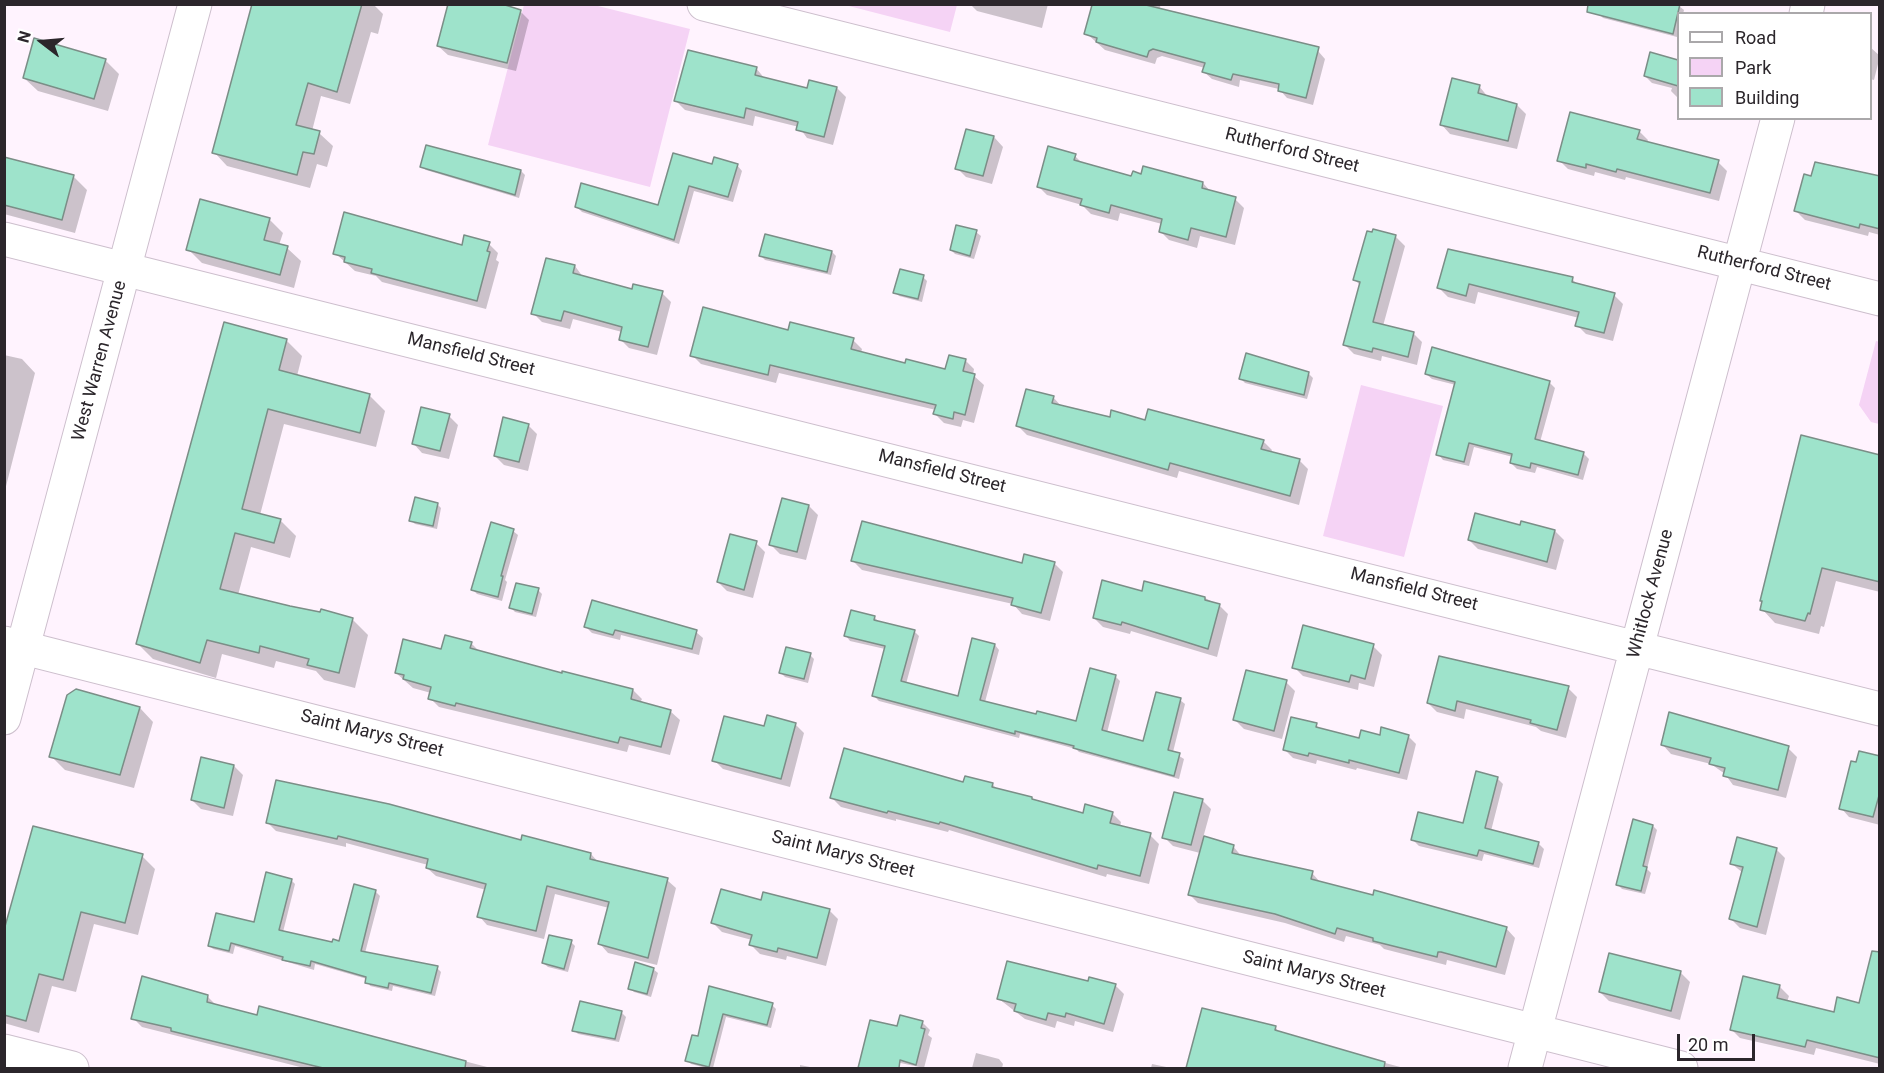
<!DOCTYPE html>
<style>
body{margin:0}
#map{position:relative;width:1884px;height:1073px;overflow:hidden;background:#fff3fe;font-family:Roboto,sans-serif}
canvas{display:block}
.frame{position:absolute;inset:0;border:6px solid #2b262b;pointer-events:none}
.legend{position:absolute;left:1677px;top:12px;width:195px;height:108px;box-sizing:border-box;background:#fff;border:2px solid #aaa8aa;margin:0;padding:8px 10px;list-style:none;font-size:18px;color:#2b262b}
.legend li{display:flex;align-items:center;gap:12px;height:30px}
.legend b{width:30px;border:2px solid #aaa8aa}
.north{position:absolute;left:12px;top:12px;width:60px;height:60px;-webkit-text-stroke:4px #fff;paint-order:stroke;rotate:286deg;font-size:16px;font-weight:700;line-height:24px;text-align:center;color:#2b262b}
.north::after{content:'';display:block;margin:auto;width:21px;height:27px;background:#2b262b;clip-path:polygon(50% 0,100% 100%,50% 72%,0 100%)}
.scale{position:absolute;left:1677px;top:1034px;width:78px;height:27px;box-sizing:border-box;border:3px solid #2b262b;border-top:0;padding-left:8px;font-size:18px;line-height:21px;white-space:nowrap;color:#2b262b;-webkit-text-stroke:4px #fff;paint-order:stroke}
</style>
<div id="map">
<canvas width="1884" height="1073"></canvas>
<div class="frame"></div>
<ul class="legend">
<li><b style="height:8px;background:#fff"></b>Road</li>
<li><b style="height:16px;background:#f5d3f5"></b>Park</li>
<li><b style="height:16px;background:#9ee3cb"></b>Building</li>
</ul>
<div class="north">N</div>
<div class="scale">20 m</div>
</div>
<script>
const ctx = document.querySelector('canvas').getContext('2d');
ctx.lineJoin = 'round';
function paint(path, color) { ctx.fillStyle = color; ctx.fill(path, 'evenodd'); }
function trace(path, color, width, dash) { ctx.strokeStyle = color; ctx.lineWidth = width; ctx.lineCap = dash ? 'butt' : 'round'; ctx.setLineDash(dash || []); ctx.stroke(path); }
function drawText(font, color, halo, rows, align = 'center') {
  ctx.font = font + ' Roboto,sans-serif'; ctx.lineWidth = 5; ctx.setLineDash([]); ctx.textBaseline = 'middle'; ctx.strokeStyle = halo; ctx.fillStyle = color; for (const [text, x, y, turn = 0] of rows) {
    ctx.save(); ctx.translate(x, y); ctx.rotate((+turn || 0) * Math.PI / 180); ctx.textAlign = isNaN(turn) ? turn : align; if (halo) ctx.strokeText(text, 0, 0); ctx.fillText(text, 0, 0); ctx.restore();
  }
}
paint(new Path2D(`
 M 524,5 L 594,5 L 690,29 L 650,187 L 488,145 Z
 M 845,5 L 957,5 L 950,32 Z
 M 1876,341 L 1880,342 L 1879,424 L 1871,422 L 1859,405 Z
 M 1361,385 L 1443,406 L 1404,557 L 1323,536 Z`), '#f5d3f5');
paint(new Path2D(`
 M 252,4 L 373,4 L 383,14 L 378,34 L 371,32 L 350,104 L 321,96 L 312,131 L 319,133 L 333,146 L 327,167 L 317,164 L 310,188 L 227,166 L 214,152 Z
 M 970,4 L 1048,4 L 1042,28 L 977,11 Z
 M 1094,4 L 1161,4 L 1159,10 L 1318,51 L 1325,59 L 1313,105 L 1287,98 L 1279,89 L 1240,80 L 1239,87 L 1212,79 L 1204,72 L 1205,68 L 1162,56 L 1157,58 L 1155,64 L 1105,50 L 1086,33 Z
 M 1679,6 L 1684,10 L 1683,14 L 1678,14 L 1677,37 L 1603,18 L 1599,14 Z
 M 520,11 L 529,20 L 516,71 L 448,55 L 438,46 Z
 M 1870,47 L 1880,56 L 1874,80 L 1870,79 Z
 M 1651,54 L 1678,61 L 1678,98 L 1671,91 L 1672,88 L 1652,83 L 1645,76 Z
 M 105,60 L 119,74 L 108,111 L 38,91 L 24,78 Z
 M 756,68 L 765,79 L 808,90 L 837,88 L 846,97 L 833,145 L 807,138 L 799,127 L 755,116 L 753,126 L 685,110 L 676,101 Z
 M 1479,86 L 1488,97 L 1517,105 L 1526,114 L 1517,149 L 1450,134 L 1441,124 Z
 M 1639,131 L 1648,140 L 1647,143 L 1718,162 L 1727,171 L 1719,201 L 1626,177 L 1625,180 L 1595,172 L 1594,176 L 1568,169 L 1559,160 Z
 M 994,137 L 1003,147 L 992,184 L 966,177 L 957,168 Z
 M 1075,156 L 1084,165 L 1132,178 L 1203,183 L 1211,192 L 1235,199 L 1244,208 L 1235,245 L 1200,236 L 1197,248 L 1169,240 L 1160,231 L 1162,224 L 1120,213 L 1118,221 L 1091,214 L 1082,205 L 1047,195 L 1038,186 Z
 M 4,158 L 73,176 L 87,190 L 75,233 L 4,214 Z
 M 737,165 L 742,171 L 733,202 L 694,191 L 679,244 L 582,212 L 576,206 L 659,207 L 713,166 Z
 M 421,166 L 521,171 L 525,175 L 519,198 L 426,170 Z
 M 1880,193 L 1880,235 L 1869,232 L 1868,236 L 1805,220 L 1796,211 Z
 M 269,219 L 283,233 L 279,245 L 287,248 L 301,261 L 294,288 L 202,263 L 188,249 Z
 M 1374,231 L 1396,237 L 1405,246 L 1383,326 L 1413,333 L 1422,342 L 1417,365 L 1382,356 L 1381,361 L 1354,354 L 1345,345 L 1361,286 L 1355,280 Z
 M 976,232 L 981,236 L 974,259 L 955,254 L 951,250 Z
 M 489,244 L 498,253 L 496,260 L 499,262 L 486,309 L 382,282 L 376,276 L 355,271 L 335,253 Z
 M 1449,251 L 1572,279 L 1579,286 L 1614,295 L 1623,304 L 1613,341 L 1586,334 L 1577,325 L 1579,318 L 1478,292 L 1475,304 L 1448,297 L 1439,288 Z
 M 832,252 L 836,256 L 831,275 L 765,260 L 761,256 Z
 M 575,266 L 583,277 L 633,291 L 662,293 L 671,302 L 657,355 L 629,348 L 620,339 L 622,332 L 573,319 L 570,329 L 542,322 L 533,313 Z
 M 923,277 L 927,281 L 922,302 L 899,296 L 895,292 Z
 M 225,323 L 287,341 L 302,356 L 297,376 L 369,395 L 385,411 L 376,447 L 284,424 L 260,515 L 280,520 L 296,536 L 290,558 L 251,547 L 238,595 L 352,619 L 368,635 L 355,688 L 324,680 L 316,671 L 276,661 L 274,668 L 222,654 L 216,678 L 153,659 L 138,644 Z
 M 789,331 L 853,340 L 862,349 L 861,353 L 906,364 L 946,371 L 965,360 L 974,369 L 973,375 L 984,385 L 974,423 L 963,420 L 961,427 L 944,423 L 935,414 L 936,410 L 779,373 L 776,383 L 701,364 L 692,355 Z
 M 4,355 L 22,359 L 35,373 L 4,494 Z
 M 1308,373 L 1313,378 L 1307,399 L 1245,383 L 1241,379 Z
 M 1426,374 L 1549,382 L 1555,388 L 1540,442 L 1583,453 L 1589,459 L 1583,480 L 1537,467 L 1535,473 L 1517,469 L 1511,463 L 1513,457 L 1474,447 L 1469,466 L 1443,460 L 1438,454 L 1456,385 L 1432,379 Z
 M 1053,397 L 1062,407 L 1111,419 L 1263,441 L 1272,450 L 1271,453 L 1299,460 L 1308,469 L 1299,505 L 1179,471 L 1177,478 L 1027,435 L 1018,426 Z
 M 449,416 L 458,425 L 449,459 L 422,453 L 413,443 Z
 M 528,425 L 537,434 L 528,471 L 504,465 L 495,456 Z
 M 1880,456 L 1880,592 L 1836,581 L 1824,627 L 1821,626 L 1819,634 L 1775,623 L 1762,609 L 1761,601 Z
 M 437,504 L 441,508 L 437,529 L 415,524 L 410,520 Z
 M 809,506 L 818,515 L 806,560 L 780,554 L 771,545 Z
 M 1521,527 L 1555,531 L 1564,540 L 1556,570 L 1478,549 L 1469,540 Z
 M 513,531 L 518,535 L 505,580 L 507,582 L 502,601 L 477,594 L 473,590 Z
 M 756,543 L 765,552 L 753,598 L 727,591 L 718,582 Z
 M 853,561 L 1023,565 L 1054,563 L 1063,572 L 1050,621 L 1022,614 L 1013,604 L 862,570 Z
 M 538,590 L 542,594 L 536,617 L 515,612 L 511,608 Z
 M 1143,592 L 1205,598 L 1219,605 L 1228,614 L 1217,657 L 1131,631 L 1130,634 L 1103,627 L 1094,618 Z
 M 874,617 L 879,622 L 914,631 L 919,636 L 906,684 L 959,697 L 995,645 L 999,650 L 985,702 L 1037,716 L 1078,723 L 1115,676 L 1120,681 L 1107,733 L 1145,743 L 1180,700 L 1185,704 L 1173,752 L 1184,759 L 1179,779 L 1079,752 L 1076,749 L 1020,734 L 1019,738 L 879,701 L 874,696 L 885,649 L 850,641 L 846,636 Z
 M 586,627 L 696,632 L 703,638 L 699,655 L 621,635 L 620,640 L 592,633 Z
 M 471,643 L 480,652 L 563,675 L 633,690 L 642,699 L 640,703 L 670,711 L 680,720 L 670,755 L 629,745 L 627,752 L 439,707 L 430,698 L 431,693 L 413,688 L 396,673 Z
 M 1373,646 L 1382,655 L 1374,687 L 1359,683 L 1358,690 L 1303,676 L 1294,667 Z
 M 810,655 L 814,659 L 808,683 L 785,677 L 781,673 Z
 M 1500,670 L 1568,688 L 1577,697 L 1566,738 L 1541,731 L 1536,727 L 1466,709 L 1464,719 L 1437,712 L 1428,703 L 1499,673 Z
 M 1286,682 L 1295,691 L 1282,739 L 1244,729 L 1235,720 Z
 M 140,708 L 153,722 L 134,788 L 65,770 L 51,756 Z
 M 795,724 L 804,733 L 790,787 L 723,769 L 714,760 L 765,728 Z
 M 1316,725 L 1321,730 L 1360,740 L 1408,736 L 1416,744 L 1407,780 L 1357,768 L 1356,770 L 1317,760 L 1316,764 L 1293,758 L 1285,750 Z
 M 1662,744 L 1788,748 L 1797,757 L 1786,798 L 1733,785 L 1725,774 L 1711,764 L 1671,754 Z
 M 1880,757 L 1880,825 L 1849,817 L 1841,808 Z
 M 234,766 L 243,775 L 233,816 L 201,809 L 192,800 Z
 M 1497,778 L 1503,784 L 1491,831 L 1538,843 L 1544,849 L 1539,868 L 1484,854 L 1482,861 L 1419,846 L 1413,840 L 1464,825 Z
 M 964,784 L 993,785 L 997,789 L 1084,815 L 1112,813 L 1121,822 L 1120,827 L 1150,835 L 1159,844 L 1149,884 L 1107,874 L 1106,877 L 949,830 L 948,832 L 896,819 L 896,821 L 841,807 L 832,798 Z
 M 1202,800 L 1211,809 L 1203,838 L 1233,846 L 1242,857 L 1312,873 L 1321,883 L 1506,928 L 1515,938 L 1505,975 L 1451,961 L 1447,960 L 1446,965 L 1384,949 L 1380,945 L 1346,936 L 1344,942 L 1285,923 L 1198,903 L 1189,894 L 1200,853 L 1173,846 L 1164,837 Z
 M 267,822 L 522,841 L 591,854 L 599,863 L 667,880 L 676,888 L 657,965 L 608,953 L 600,944 L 609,908 L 555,894 L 544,939 L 487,925 L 479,916 L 486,890 L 436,876 L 427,868 L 428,865 L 346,843 L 346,847 L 276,831 Z
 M 1653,826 L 1657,830 L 1647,869 L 1651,873 L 1645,894 L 1622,889 L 1618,885 Z
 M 1776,849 L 1785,858 L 1766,935 L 1740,928 L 1731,919 L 1743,873 L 1732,864 Z
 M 142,856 L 155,869 L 138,935 L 94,924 L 76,992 L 52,986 L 39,1033 L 4,1023 L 4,938 Z
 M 291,880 L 295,884 L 283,932 L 333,944 L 340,943 L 376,892 L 380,896 L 365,953 L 437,968 L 441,972 L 435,996 L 393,986 L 392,991 L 370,986 L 367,979 L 315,964 L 314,970 L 235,946 L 233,954 L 213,949 L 209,945 L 255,923 Z
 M 762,902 L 829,910 L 838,919 L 826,966 L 787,956 L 786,960 L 760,954 L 751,945 L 752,940 L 722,932 L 713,923 Z
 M 571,942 L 575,946 L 568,972 L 548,967 L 543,963 Z
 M 653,969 L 658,973 L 651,997 L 634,992 L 630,988 Z
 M 1681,973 L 1690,982 L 1680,1020 L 1609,1001 L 1600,992 Z
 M 1089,982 L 1115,985 L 1124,994 L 1113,1032 L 1075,1021 L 1074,1026 L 1057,1021 L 1055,1028 L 1025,1019 L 999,999 Z
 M 1780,987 L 1789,996 L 1787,1002 L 1880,1023 L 1880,1064 L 1816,1048 L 1814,1055 L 1740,1038 L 1731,1029 Z
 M 710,988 L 772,1005 L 776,1009 L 771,1028 L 726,1017 L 713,1068 L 706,1068 L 691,1064 L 687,1060 L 699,1038 Z
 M 207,996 L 217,1006 L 258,1017 L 260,1008 L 491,1068 L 304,1068 L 142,1027 L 133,1018 Z
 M 581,1003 L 622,1013 L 626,1017 L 619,1042 L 578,1034 L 574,1030 Z
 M 922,1022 L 930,1030 L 928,1035 L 932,1038 L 924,1068 L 872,1057 L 898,1028 Z
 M 1275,1027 L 1280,1033 L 1314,1041 L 1318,1045 L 1404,1068 L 1216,1068 L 1200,1065 Z
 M 976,1053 L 999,1059 L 1003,1064 L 1002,1068 L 972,1068 Z
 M 1152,1064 L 1171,1068 L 1151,1068 Z
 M 800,1065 L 815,1068 L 800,1068 Z`), '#0003');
const building = new Path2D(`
 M 252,4 L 362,4 L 337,92 L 308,83 L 296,125 L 320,131 L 314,154 L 303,152 L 297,175 L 212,153 Z
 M 448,4 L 502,4 L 521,10 L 507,63 L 437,46 Z
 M 1588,4 L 1680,4 L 1673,34 L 1587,12 Z
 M 1092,5 L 1146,5 L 1319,47 L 1306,98 L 1278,91 L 1279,84 L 1233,74 L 1231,80 L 1202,72 L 1205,63 L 1153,49 L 1149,51 L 1147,57 L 1096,42 L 1097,38 L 1084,34 Z
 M 34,38 L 106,59 L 94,99 L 23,78 Z
 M 688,50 L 757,67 L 755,75 L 807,88 L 809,80 L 837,87 L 824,137 L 796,130 L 798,122 L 746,108 L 744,118 L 674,101 Z
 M 1650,52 L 1678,60 L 1678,86 L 1644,76 Z
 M 1452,78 L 1480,85 L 1478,93 L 1517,104 L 1508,141 L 1440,125 Z
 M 1570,112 L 1640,130 L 1637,139 L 1719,160 L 1710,193 L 1617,169 L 1616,172 L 1586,164 L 1586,168 L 1557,161 Z
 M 966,129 L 994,136 L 983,176 L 955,169 Z
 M 426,145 L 521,170 L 515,195 L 420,167 Z
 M 1048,146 L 1076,154 L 1074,160 L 1131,176 L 1133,171 L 1141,174 L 1143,166 L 1203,182 L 1202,188 L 1236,197 L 1226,237 L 1191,228 L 1188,240 L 1159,232 L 1162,219 L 1111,205 L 1109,213 L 1080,205 L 1082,199 L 1037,187 Z
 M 673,153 L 712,164 L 714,157 L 738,164 L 728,197 L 689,186 L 674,240 L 575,207 L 581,183 L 658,205 Z
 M 4,157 L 74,175 L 62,220 L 4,205 Z
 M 1815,162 L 1880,176 L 1880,229 L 1860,224 L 1859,228 L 1794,211 L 1804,174 L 1811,176 Z
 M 200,199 L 270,218 L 264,240 L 288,246 L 280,275 L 186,250 Z
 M 344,212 L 462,245 L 464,235 L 490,242 L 487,251 L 490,252 L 477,301 L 371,273 L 372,269 L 344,262 L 345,257 L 333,254 Z
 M 956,225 L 977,230 L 970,256 L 950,250 Z
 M 1373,229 L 1396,235 L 1373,322 L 1414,332 L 1408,357 L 1373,348 L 1372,352 L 1343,345 L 1360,282 L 1353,280 L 1367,231 L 1372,232 Z
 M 765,234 L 832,251 L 827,272 L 759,256 Z
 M 1448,249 L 1573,277 L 1572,282 L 1615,293 L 1604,333 L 1575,326 L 1579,312 L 1469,284 L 1466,296 L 1437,288 Z
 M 546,258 L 575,265 L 573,273 L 632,289 L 633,284 L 663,291 L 648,347 L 619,340 L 622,327 L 564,311 L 561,321 L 531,314 Z
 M 900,269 L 924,275 L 918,299 L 893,293 Z
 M 703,307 L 788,330 L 790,322 L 854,338 L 851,349 L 905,363 L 906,359 L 945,369 L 949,355 L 966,359 L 963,371 L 975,374 L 965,415 L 954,412 L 953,419 L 933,414 L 936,405 L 770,365 L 768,375 L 690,356 Z
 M 224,322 L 287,339 L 279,370 L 370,394 L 360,433 L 268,409 L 242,509 L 281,519 L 274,543 L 235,533 L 220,589 L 290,606 L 320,612 L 321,609 L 353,618 L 339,673 L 307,665 L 309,659 L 260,646 L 259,653 L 207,640 L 200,663 L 136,644 Z
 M 1432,347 L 1550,381 L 1535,439 L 1584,452 L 1578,475 L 1531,463 L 1530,468 L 1510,463 L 1512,454 L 1469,443 L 1464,462 L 1436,455 L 1455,382 L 1425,374 Z
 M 1246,353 L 1309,372 L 1304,395 L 1239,379 Z
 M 1026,389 L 1054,396 L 1052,403 L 1110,417 L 1111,410 L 1145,420 L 1148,409 L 1264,440 L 1261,449 L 1300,459 L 1290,496 L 1170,463 L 1168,470 L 1016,426 Z
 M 421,407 L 450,414 L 440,451 L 412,444 Z
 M 503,417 L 529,424 L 519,462 L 494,456 Z
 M 1801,435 L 1880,455 L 1880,582 L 1822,568 L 1810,614 L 1808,613 L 1805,621 L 1760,610 L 1762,601 L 1760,601 Z
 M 415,497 L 438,503 L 433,526 L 409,521 Z
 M 782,498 L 809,505 L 797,552 L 769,545 Z
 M 1475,513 L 1520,525 L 1521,521 L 1555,530 L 1547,562 L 1468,540 Z
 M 862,521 L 1022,563 L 1024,554 L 1055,562 L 1041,613 L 1011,605 L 1013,598 L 851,561 Z
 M 491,522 L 514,529 L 501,576 L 503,576 L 498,597 L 471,590 Z
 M 730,534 L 757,541 L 744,590 L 717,582 Z
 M 1102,580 L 1142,591 L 1144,581 L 1205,597 L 1205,600 L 1220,604 L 1208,649 L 1122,622 L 1121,625 L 1093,618 Z
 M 516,583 L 539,588 L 532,614 L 509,608 Z
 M 592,600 L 697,630 L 692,649 L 615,630 L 613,635 L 584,627 Z
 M 851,610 L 875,616 L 874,620 L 915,630 L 901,681 L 958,696 L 972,638 L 995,644 L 980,700 L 1036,714 L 1037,711 L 1076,721 L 1090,668 L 1116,675 L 1102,730 L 1143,741 L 1156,692 L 1181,698 L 1168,750 L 1180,753 L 1174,776 L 1073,748 L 1074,746 L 1015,731 L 1015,734 L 872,696 L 885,646 L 844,636 Z
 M 1303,625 L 1374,644 L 1365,679 L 1351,675 L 1349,682 L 1292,668 Z
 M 445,635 L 472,642 L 470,648 L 562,673 L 562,671 L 633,689 L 631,699 L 671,710 L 661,747 L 620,737 L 618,743 L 456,703 L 455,706 L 428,699 L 431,687 L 403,679 L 404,675 L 395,673 L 403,639 L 441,649 Z
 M 786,647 L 811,653 L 804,679 L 779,673 Z
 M 1439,656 L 1569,686 L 1557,730 L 1530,723 L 1531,720 L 1457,701 L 1455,711 L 1427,703 Z
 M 1246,670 L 1287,680 L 1274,731 L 1233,720 Z
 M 76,689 L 140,707 L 120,775 L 49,757 L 67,695 Z
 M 1669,712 L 1789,746 L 1778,790 L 1723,776 L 1725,768 L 1709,764 L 1711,758 L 1661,745 Z
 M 767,715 L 796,723 L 781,779 L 712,761 L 724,716 L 764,726 Z
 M 1291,717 L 1317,723 L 1316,727 L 1359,738 L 1361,730 L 1380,735 L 1381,727 L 1409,735 L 1399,773 L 1349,760 L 1349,763 L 1309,753 L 1308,756 L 1283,750 Z
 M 844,748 L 963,782 L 965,776 L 993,783 L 992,787 L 1032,797 L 1032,799 L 1083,813 L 1085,804 L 1113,812 L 1110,823 L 1151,833 L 1140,876 L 1098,865 L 1097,869 L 940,822 L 939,824 L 888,811 L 887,813 L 830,798 Z
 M 1859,751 L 1880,756 L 1880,792 L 1873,817 L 1839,809 L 1851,761 L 1856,762 Z
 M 201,757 L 234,765 L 224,808 L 191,800 Z
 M 1476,771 L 1498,777 L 1485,828 L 1539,842 L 1533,864 L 1479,850 L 1477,856 L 1411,840 L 1418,812 L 1463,823 Z
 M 276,780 L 389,804 L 521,840 L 522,835 L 591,853 L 590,859 L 668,878 L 648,958 L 598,944 L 609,902 L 547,886 L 536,931 L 477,917 L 486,884 L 426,868 L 428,859 L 338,836 L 337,839 L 266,823 Z
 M 1174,792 L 1203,799 L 1191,845 L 1162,838 Z
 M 1633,819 L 1653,825 L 1643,866 L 1647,867 L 1641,891 L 1616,885 Z
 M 33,826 L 143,854 L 125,923 L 81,912 L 63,980 L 39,974 L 26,1021 L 4,1015 L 4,930 Z
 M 1204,836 L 1234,845 L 1232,853 L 1313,871 L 1311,879 L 1373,895 L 1374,890 L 1507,927 L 1496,967 L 1441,952 L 1438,952 L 1437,957 L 1373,941 L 1373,938 L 1337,928 L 1335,934 L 1275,914 L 1188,895 Z
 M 1737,837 L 1777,848 L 1757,927 L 1729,919 L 1743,867 L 1730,864 Z
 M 266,872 L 292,879 L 279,930 L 332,942 L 333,939 L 339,941 L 354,884 L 376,890 L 361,951 L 438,966 L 431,993 L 389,983 L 388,988 L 365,983 L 366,977 L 311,961 L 310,966 L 282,960 L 283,957 L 231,943 L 229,951 L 208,946 L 216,913 L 254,922 Z
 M 721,889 L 761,900 L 763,892 L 830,909 L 817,958 L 778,948 L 777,952 L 749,945 L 752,935 L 711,923 Z
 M 549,935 L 572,940 L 564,969 L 542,963 Z
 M 1872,951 L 1880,952 L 1880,1058 L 1807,1040 L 1805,1047 L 1730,1030 L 1743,976 L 1780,985 L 1777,998 L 1834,1012 L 1837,997 L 1859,1003 Z
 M 1609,953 L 1681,971 L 1671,1011 L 1599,992 Z
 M 1007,961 L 1088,981 L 1089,977 L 1116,984 L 1104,1024 L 1066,1013 L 1065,1017 L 1048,1013 L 1046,1020 L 1014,1011 L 1016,1004 L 997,999 Z
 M 635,962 L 654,968 L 647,994 L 628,989 Z
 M 142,976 L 208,995 L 207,1002 L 257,1015 L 259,1006 L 466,1061 L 465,1068 L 323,1068 L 171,1031 L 171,1028 L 131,1019 Z
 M 709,986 L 773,1003 L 767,1025 L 723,1014 L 709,1067 L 685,1061 L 692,1035 L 698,1036 Z
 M 580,1001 L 622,1011 L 615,1039 L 572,1031 Z
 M 1202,1008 L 1276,1026 L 1275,1030 L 1385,1062 L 1384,1068 L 1186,1068 Z
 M 900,1015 L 923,1021 L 921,1028 L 925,1029 L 916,1065 L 900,1060 L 899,1068 L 858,1068 L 870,1020 L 897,1026 Z`);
paint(building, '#9ee3cb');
trace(building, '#7b8e87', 1.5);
const minor = new Path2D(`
 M 704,4 L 1880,299
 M 1806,14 L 1808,4
 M 4,239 L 1880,709
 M 4,643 L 1681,1068
 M 4,1051 L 72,1068
 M 1525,1068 L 1778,118`);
const major = new Path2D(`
 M 4,718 L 195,4`);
trace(minor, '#cdbfcd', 35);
trace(major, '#cdbfcd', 35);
trace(minor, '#fff', 33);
trace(major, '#fff', 33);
drawText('18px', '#2b262b', '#fff', [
 ["Rutherford Street",1292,151,14],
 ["Rutherford Street",1764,269,14],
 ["Mansfield Street",471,355,14],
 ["West Warren Avenue",100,361,-75],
 ["Mansfield Street",942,472,14],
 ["Mansfield Street",1414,590,14],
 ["Whitlock Avenue",1651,594,-75],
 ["Saint Marys Street",372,734,14],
 ["Saint Marys Street",843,855,14],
 ["Saint Marys Street",1314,975,14]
]);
</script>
